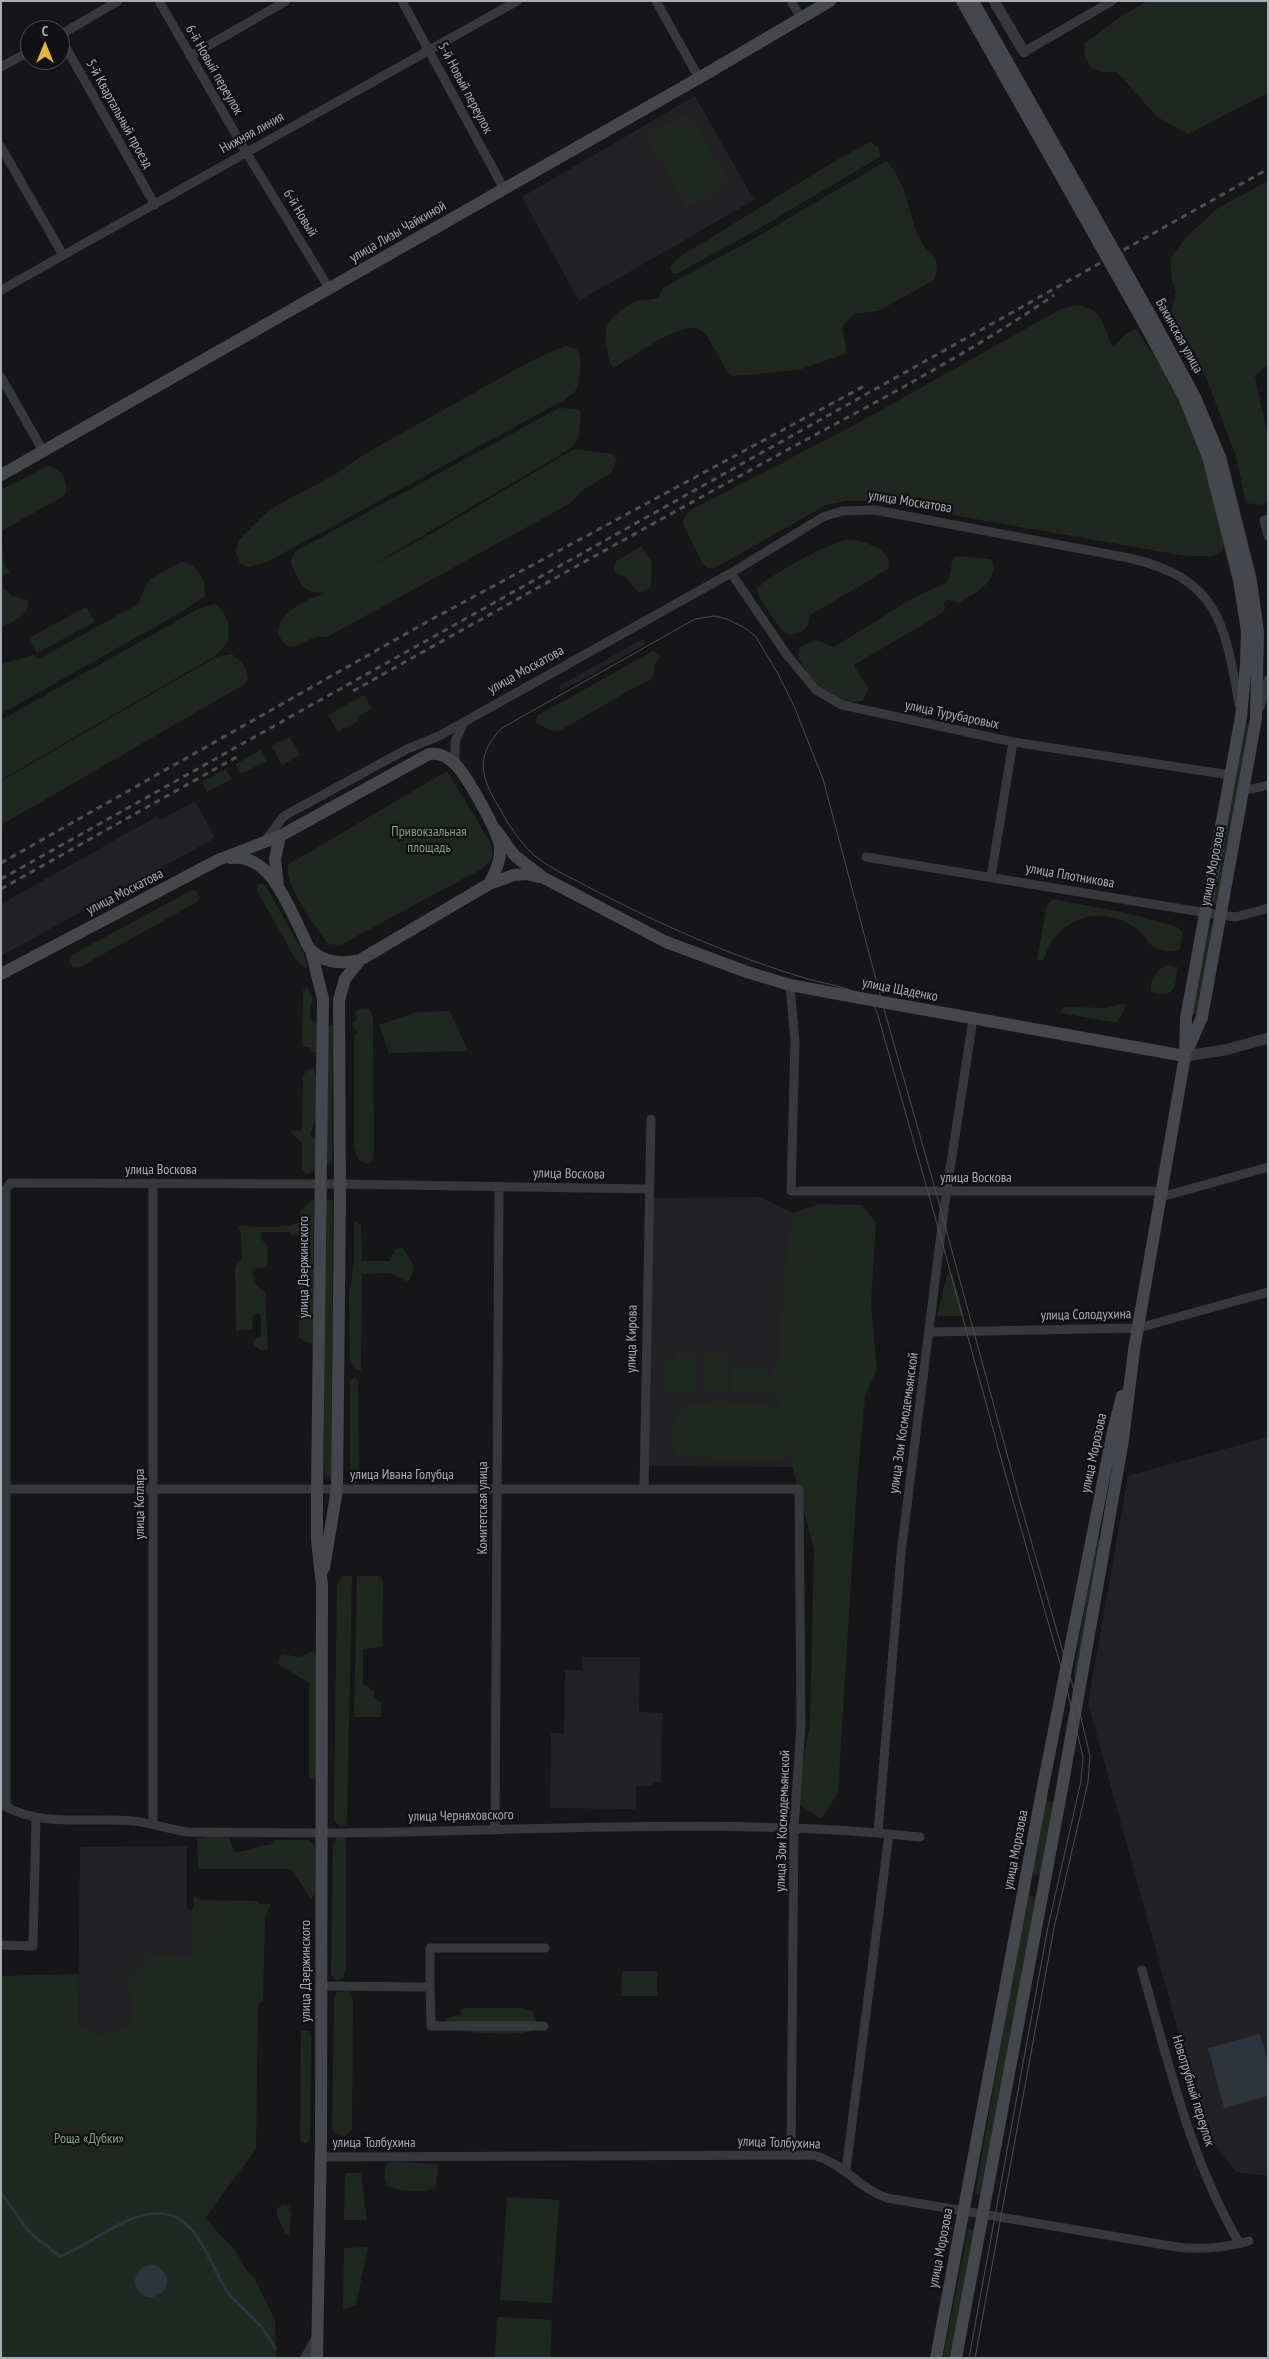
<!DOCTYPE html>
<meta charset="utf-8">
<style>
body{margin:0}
#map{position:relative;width:1269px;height:2359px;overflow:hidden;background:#161618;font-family:"PT Sans Narrow",sans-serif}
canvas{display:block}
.frame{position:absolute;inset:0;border:2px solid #a8acb7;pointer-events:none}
.north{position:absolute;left:20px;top:20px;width:50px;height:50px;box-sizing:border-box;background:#111113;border:1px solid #4d4f55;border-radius:50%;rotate:0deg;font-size:14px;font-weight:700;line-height:20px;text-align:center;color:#a8acb7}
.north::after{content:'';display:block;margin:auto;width:18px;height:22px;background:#e8b43d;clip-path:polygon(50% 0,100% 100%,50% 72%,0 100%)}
</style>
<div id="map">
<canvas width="1269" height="2359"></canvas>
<div class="frame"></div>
<div class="north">С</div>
</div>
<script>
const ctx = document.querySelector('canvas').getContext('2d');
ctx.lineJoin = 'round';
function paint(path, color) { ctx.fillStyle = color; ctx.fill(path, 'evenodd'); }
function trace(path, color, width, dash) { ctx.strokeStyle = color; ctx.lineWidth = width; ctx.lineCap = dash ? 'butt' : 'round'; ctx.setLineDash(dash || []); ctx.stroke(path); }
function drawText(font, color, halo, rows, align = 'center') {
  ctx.font = font + ' "PT Sans Narrow",sans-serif'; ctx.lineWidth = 4.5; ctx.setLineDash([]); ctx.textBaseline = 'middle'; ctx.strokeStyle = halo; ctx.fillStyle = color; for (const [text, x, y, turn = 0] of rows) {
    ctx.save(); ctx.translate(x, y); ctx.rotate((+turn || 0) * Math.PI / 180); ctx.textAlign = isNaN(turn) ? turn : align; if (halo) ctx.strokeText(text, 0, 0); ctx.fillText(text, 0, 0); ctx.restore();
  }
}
paint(new Path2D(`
 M 695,96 L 754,200 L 579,301 L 522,197 Z
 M 643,639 L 646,644 L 561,691 L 559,686 Z
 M 195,801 L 215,838 L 1,956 L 1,904 L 156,817 L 160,820 Z
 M 759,1197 L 793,1213 L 795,1467 L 647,1466 L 649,1198 Z
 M 1268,1437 L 1268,2176 L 1236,2172 L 1207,2136 L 1088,1703 L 1128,1476 Z
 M 582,1657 L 640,1657 L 639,1712 L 662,1713 L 661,1782 L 654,1782 L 653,1786 L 636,1786 L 636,1809 L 550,1808 L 551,1733 L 564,1733 L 565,1670 L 582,1670 Z
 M 187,1846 L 187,1909 L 202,1910 L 199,2061 L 146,2062 L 78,2022 L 80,1847 Z`), '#222224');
paint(new Path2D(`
 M 1148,1 L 1268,1 L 1268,93 L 1188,134 L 1157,117 L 1117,72 L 1103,72 L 1091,68 L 1084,55 L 1085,43 L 1123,15 Z
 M 689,114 L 729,183 L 686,207 L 647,136 Z
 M 870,142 L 878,147 L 880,155 L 878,158 L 753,232 L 678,273 L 672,274 L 670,267 L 678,258 L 835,161 Z
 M 886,161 C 909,183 907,217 922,243 C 926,250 934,253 936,261 C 937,268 937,275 934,280 L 878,311 L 854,314 L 842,326 L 846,347 L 845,354 L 798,370 L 733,376 C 723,371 724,363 718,355 C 713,348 707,334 700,330 C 684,319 630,358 614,368 L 610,364 C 605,340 599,323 623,309 C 627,307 632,302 636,301 C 644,299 651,301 659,297 L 663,288 L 673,282 L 750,241 Z
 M 1268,181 L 1268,363 L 1255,377 L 1268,437 L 1268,501 L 1262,505 L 1246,503 L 1236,456 L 1205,375 L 1184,347 L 1170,318 L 1176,292 L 1172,280 L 1170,259 L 1187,236 L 1218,208 Z
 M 1077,305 C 1103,309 1101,322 1111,343 L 1114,346 L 1128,332 L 1136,329 L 1167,375 L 1179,401 L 1202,458 L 1223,540 L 1223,550 L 1213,556 L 1186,556 L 873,501 L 846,501 L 826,505 L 715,568 L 707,568 L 703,565 L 683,524 L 684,518 L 689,511 L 860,422 L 1059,310 Z
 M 565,346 L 578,349 L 581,365 L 578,386 L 574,393 L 564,400 L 267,562 L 248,567 L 240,564 L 236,551 L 239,540 L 270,509 L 334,475 L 368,452 L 531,361 Z
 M 559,408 L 578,409 L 581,412 L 579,438 L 570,449 L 366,569 L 434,532 L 574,449 L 613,454 L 617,459 L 612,472 L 581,491 L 569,504 L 340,630 C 336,632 330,636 326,637 C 322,637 318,636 314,638 C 296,644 290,656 278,634 C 278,610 306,602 323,593 C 300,592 301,583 291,564 L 291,559 L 296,551 Z
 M 47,466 C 60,467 69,480 66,493 L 62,497 L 1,531 L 1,490 Z
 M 846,540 C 860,540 882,545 889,560 L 888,569 L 809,616 C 810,629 796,639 783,632 L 760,599 L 757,589 C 769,575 827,544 846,540 Z
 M 1,542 L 5,566 L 10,573 L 3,576 L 3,587 L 12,596 L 28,600 C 31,616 13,621 1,628 Z
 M 641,546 L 652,562 L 651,587 L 639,593 L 626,577 L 614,572 L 615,562 Z
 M 956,556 L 990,559 L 993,562 C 997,583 974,594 959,603 L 947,599 L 944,603 L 945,610 L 936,617 L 857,663 L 854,666 L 869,689 L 863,700 C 834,711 809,679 798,657 L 800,647 L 816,640 L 834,647 L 915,597 L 946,583 L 949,578 L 953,558 Z
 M 180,562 C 196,561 207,581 205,596 L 183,611 L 1,714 L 1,664 L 34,655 L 37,659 L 44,656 L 138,604 L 149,580 Z
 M 214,604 C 228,610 234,636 224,647 C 222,650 218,653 215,656 L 1,780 L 1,720 L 198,609 Z
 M 86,607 L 95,622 L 37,653 L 29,638 Z
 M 653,651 L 659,654 L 660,657 L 654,666 L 654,675 L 649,681 L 637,686 L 561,730 L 553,731 L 536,723 L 537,716 L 542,713 Z
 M 232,654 L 242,663 L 246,669 L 248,679 L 245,684 L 1,825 L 1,781 L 216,657 Z
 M 364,695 L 372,709 L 357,717 L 358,721 L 338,732 L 328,715 Z
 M 1245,723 L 1250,724 L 1217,905 L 1212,904 Z
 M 290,737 L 300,755 L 282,765 L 272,746 Z
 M 261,750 L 267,761 L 241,774 L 236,764 Z
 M 226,769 L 232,779 L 207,792 L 202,782 Z
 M 447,771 L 492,845 L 492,859 L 483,868 L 340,945 L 328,944 C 317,928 281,882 289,864 Z
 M 261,883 L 266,886 L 304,954 L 307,966 L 305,968 L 296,960 L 257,891 L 257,884 Z
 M 196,890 L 200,897 L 197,902 L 78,968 L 72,967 L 69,961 L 72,955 L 190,891 Z
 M 1053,899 L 1127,913 L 1177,927 L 1183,932 L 1180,949 C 1173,953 1158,951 1151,945 C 1148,942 1146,937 1142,933 C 1120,914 1091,909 1067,926 C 1055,935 1047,945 1044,960 L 1037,960 L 1047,905 Z
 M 1208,924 L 1213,925 L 1198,1015 L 1192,1014 Z
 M 1167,965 L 1178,967 C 1175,986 1175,1000 1151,992 C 1149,981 1157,969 1167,965 Z
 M 307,987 L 313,997 L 310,1009 L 311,1019 L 318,1024 L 318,1051 L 314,1053 L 310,1051 L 309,1047 L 302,1047 L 303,990 Z
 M 1125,1003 L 1124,1010 L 1117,1023 L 1061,1013 L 1063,1008 L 1067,1007 L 1106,1008 Z
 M 368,1008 L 371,1012 L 373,1018 L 374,1149 L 373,1160 L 369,1164 C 357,1161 356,1157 354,1146 L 354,1036 L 358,1032 L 353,1027 L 352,1023 L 357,1020 L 355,1012 L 359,1009 Z
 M 450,1011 L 468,1051 L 389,1053 L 379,1025 L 417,1012 Z
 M 326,1025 L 333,1025 L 332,1161 L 329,1165 L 326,1161 Z
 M 310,1068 L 314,1069 C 319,1089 320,1116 310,1134 L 315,1139 C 315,1152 320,1171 306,1175 L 302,1169 L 302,1143 L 290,1131 L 302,1130 L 303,1075 Z
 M 313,1199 L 314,1201 L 313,1340 L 311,1344 L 299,1338 L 299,1235 L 292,1235 L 289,1232 L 262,1232 L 261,1239 L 268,1246 L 267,1267 L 252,1269 L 256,1285 L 265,1292 L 268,1348 L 262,1351 L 253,1344 L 255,1339 L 261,1336 L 261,1315 L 258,1313 L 253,1316 L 252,1329 L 236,1331 L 235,1266 L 242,1260 L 241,1232 L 238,1226 C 254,1226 287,1230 300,1221 L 300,1211 Z
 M 329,1199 L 333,1201 L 331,1475 L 328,1478 L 324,1475 L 325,1201 Z
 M 819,1204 L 862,1205 L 876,1223 L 871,1304 L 877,1369 L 865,1396 L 857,1484 L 838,1793 L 821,1819 L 796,1802 L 810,1723 L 814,1549 L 788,1451 L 783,1459 L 730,1460 L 680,1456 C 673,1449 671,1438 673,1427 C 674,1419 675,1413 683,1408 C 701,1397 764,1403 783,1409 L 769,1387 L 768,1390 L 732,1390 L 732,1368 L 768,1367 L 768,1383 L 780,1358 L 783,1282 L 793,1213 Z
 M 356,1222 L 361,1225 L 362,1261 L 389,1261 L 396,1249 L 403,1248 L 414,1266 L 410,1280 L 405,1281 L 391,1273 L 362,1274 L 361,1371 L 355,1369 L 350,1360 L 349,1297 L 354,1263 L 354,1225 Z
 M 953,1274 L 964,1316 L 937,1316 L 947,1275 Z
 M 696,1350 L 696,1392 L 662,1392 L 664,1359 L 674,1359 L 675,1351 Z
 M 705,1352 L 727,1352 L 727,1392 L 705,1391 Z
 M 356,1377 L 358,1381 L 359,1482 L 355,1484 L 350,1482 L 350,1380 Z
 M 1096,1539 L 1102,1540 L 1076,1680 L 1074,1673 Z
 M 342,1576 L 352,1576 L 347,1820 L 346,1825 L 339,1826 L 334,1821 L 334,1802 L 337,1585 Z
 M 357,1576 L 381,1576 L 383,1584 L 382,1647 L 363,1649 L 363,1684 L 374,1690 L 374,1698 L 381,1703 L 381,1717 L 354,1717 Z
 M 312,1651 L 316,1652 L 316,1780 L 309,1778 L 309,1683 L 278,1664 L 279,1657 L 282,1654 L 299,1657 Z
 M 1045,1801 L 1054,1802 L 1041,1876 L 1032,1874 Z
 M 342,1836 L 345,1838 L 346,1844 L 346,1969 L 343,1978 L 336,1981 L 331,1975 L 333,1844 L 336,1837 Z
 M 206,1837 L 229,1837 L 234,1852 C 250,1852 254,1845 270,1845 L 274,1840 L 309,1840 L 315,1845 L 315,1893 L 311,1899 L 291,1869 L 198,1869 L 197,1839 Z
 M 1027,1895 L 1037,1897 L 983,2195 L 975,2194 Z
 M 194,1896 L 200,1900 L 259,1901 L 259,1904 L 271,1904 L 265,1917 L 263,2001 L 258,2005 L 256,2149 L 205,2218 L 237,2253 L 246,2270 L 254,2277 L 275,2320 L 276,2358 L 1,2358 L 1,1976 L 79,1974 L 78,2022 L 102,2036 L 130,2024 L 133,2006 L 126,1982 L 151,1954 L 192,1956 Z
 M 622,1971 L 657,1971 L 657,1996 L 621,1996 Z
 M 348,1991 L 353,1999 L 352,2130 L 345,2136 L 334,2133 L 332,2128 L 334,2000 L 337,1992 Z
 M 468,2008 L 521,2008 L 532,2011 L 536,2020 L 537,2029 C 520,2038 466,2032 445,2029 L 446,2018 L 461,2015 L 461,2009 Z
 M 301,2031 L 309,2031 L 311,2036 L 310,2140 L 308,2143 L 302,2143 L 300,2139 Z
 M 394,2162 L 437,2164 L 438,2170 L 436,2187 C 427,2194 399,2190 388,2187 C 384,2182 384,2170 387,2164 Z
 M 345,2173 L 361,2173 L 367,2220 L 344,2220 Z
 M 507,2197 L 559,2200 L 552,2303 L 500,2300 Z
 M 284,2205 L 289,2206 L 291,2214 L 289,2235 L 285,2234 L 277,2215 L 277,2208 Z
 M 968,2229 L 974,2230 L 951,2358 L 943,2358 Z
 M 368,2247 L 356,2305 L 343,2310 L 344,2248 Z
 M 497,2317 L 552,2320 L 550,2358 L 495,2358 Z`), '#202721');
paint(new Path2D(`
 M 1260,2034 L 1268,2063 L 1268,2096 L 1224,2108 L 1208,2048 Z
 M135 2281a16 16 0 1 1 32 0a16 16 0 1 1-32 0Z`), '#2d343b');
trace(new Path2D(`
 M 1,2193 L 30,2233 L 60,2256 C 90,2245 116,2220 149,2214 C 199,2206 208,2267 229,2294 C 237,2304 248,2312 256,2321 C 264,2329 270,2340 276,2349`), '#2d343b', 3);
trace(new Path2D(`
 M 159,1 L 246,152 L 329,288
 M 402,1 L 504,189
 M 656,1 L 699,78
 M 791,1 L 801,18
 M 60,35 L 118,1
 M 60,37 L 155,205
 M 1024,52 L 1112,1
 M 190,56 L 286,1
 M 1,67 L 30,51
 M 1,147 L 63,255
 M 1,290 L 517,1
 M 1,377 L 43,451
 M 1268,519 L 1264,520 L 1268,536
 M 731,573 L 787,655 L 816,690 L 842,705 L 1013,742 L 1230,775
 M 1260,707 L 1268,680
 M 455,764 L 455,742 L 464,722
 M 1243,789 L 1252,789 L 1268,785
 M 264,842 L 284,816 L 407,749 L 439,736 L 731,573 L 823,517 L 842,511 L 875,510 L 1129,558 C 1218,578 1225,623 1239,704
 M 866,857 L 1219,915 L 1236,917 L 1268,908
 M 991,877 L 1013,742
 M 790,985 L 795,1042 L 791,1191 L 1161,1191
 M 153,1183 L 153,1824
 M 648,1189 L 340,1184 L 10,1183 L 6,1189 L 6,1807 C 44,1827 90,1817 132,1821 C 151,1822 169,1830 188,1832 C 232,1832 276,1833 320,1833 C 520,1832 721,1816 920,1837
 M 1161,1197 L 1268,1167
 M 930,1332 L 1138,1328 L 1268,1292
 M 5,1489 L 799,1489 L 801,1725 L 794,1827 L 791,2155
 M 644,1489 L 651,1119
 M 495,1829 L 499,1187
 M 878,1832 L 901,1554 L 945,1202 L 973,1019
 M 1,1945 L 33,1946 L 36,1818
 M 1142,1970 C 1169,2063 1190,2160 1240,2244
 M 321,1986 L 430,1987 L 430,1948 L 545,1948
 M 430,1987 L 431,2026 L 544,2026
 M 321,2157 L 813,2155 C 844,2163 858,2188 887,2198 L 1177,2247 C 1202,2250 1224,2248 1249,2241
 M 846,2170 L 889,1834`), '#37383c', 9);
trace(new Path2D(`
 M 994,1 L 1024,52
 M 1185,1056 L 1225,1050 L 1268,1038
 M 306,2358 L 317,2338`), '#37383c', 11);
trace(new Path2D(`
 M 962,1 L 1082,213
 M 973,1 L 1090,208
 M 1152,318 L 1195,397 L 1220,457 L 1251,581 L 1258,632 L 1256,719 L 1202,1017 L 1188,1049
 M 1,475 L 699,78 L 830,1
 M 496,830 L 515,856 L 544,878 L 666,942 L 747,972 L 790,985 L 882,1002 L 1185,1056
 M 231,858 C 270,854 286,902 301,931 C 304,937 307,947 312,951 C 326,964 343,964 360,960 L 489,884 L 514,875 L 527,874 L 539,877
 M 278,887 L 275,859 L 280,836
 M 311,950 L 323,999 L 317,1489 L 317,1540 L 322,1585 L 321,2142 L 317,2358
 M 1,974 L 218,860 L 280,836 L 429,754 C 440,753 446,756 454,763 C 466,774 499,832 500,848 C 501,861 495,872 489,884
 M 324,1568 L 337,1489 L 340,1197 L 339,1000 L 345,979 L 360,960
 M 936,2358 L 1042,1791 L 1113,1431 L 1122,1396
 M 956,2358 L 1061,1794 L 1123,1440 L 1134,1350 L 1185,1056 L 1186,1018 L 1241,717 L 1246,663 L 1247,631 L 1239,580 L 1208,457 L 1184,397 L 1144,323`), '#45474c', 12);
trace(new Path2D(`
 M 969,2358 L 1048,1927 L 1081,1781 L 1083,1757 L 1064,1677 L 1005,1473 L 941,1238 L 877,1012 C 867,989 830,985 808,979 C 734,957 670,929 602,894 C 580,882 556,872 536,857 C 519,842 507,822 496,802 C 479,773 477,754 502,728 L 695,619 L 715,616 L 727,619 L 745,628 L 756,637 L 777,672 L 794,706 L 823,779 L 882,1002 L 936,1192 L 1020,1502 L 1077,1701 L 1090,1756 L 1088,1782 L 1054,1928 L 975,2358`), '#4c4e53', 1);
trace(new Path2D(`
 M 353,691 C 487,616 621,541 756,467 C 856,412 960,360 1054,295
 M 1,863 L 425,623 L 866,385
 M 1,879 L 1268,169
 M 1,889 L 240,755`), '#4c4e53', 3, [6, 5]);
trace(new Path2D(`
 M 1090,208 L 1152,318
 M 1082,213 L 1144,323`), '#45474c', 12);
drawText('14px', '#a8acb7', '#111113', [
 ["6-й Новый переулок",214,70,60],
 ["5-й Новый переулок",465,88,62],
 ["5-й Квартальный проезд",119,114,61],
 ["Нижняя линия",252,133,-29],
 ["6-й Новый",300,213,59],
 ["улица Лизы Чайкиной",398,232,-30],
 ["Бакинская улица",1179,336,61],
 ["улица Москатова",910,502,9],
 ["улица Москатова",526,670,-29],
 ["улица Турубаровых",952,715,12],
 ["улица Морозова",1213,866,-79],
 ["улица Плотникова",1070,876,10],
 ["улица Москатова",125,892,-27],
 ["улица Щаденко",900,990,11],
 ["улица Воскова",161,1170],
 ["улица Воскова",569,1174,1],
 ["улица Воскова",976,1178],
 ["улица Дзержинского",304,1267,-90],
 ["улица Солодухина",1086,1315,-1],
 ["улица Кирова",632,1339,-89],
 ["улица Зои Космодемьянской",904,1423,-82],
 ["улица Морозова",1094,1453,-78],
 ["улица Ивана Голубца",402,1475],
 ["улица Котляра",140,1504,-90],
 ["Комитетская улица",483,1508,-90],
 ["улица Черняховского",461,1816,-1],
 ["улица Зои Космодемьянской",783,1821,-88],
 ["улица Морозова",1016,1850,-79],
 ["улица Дзержинского",306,1971,-90],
 ["Новотрубный переулок",1193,2091,73],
 ["улица Толбухина",374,2143],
 ["улица Толбухина",779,2143,2],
 ["улица Морозова",941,2248,-79]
]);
drawText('14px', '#81a183', '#111113', [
 ["Привокзальная",429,832],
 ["площадь",429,848],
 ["Роща «Дубки»",89,2139]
]);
</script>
